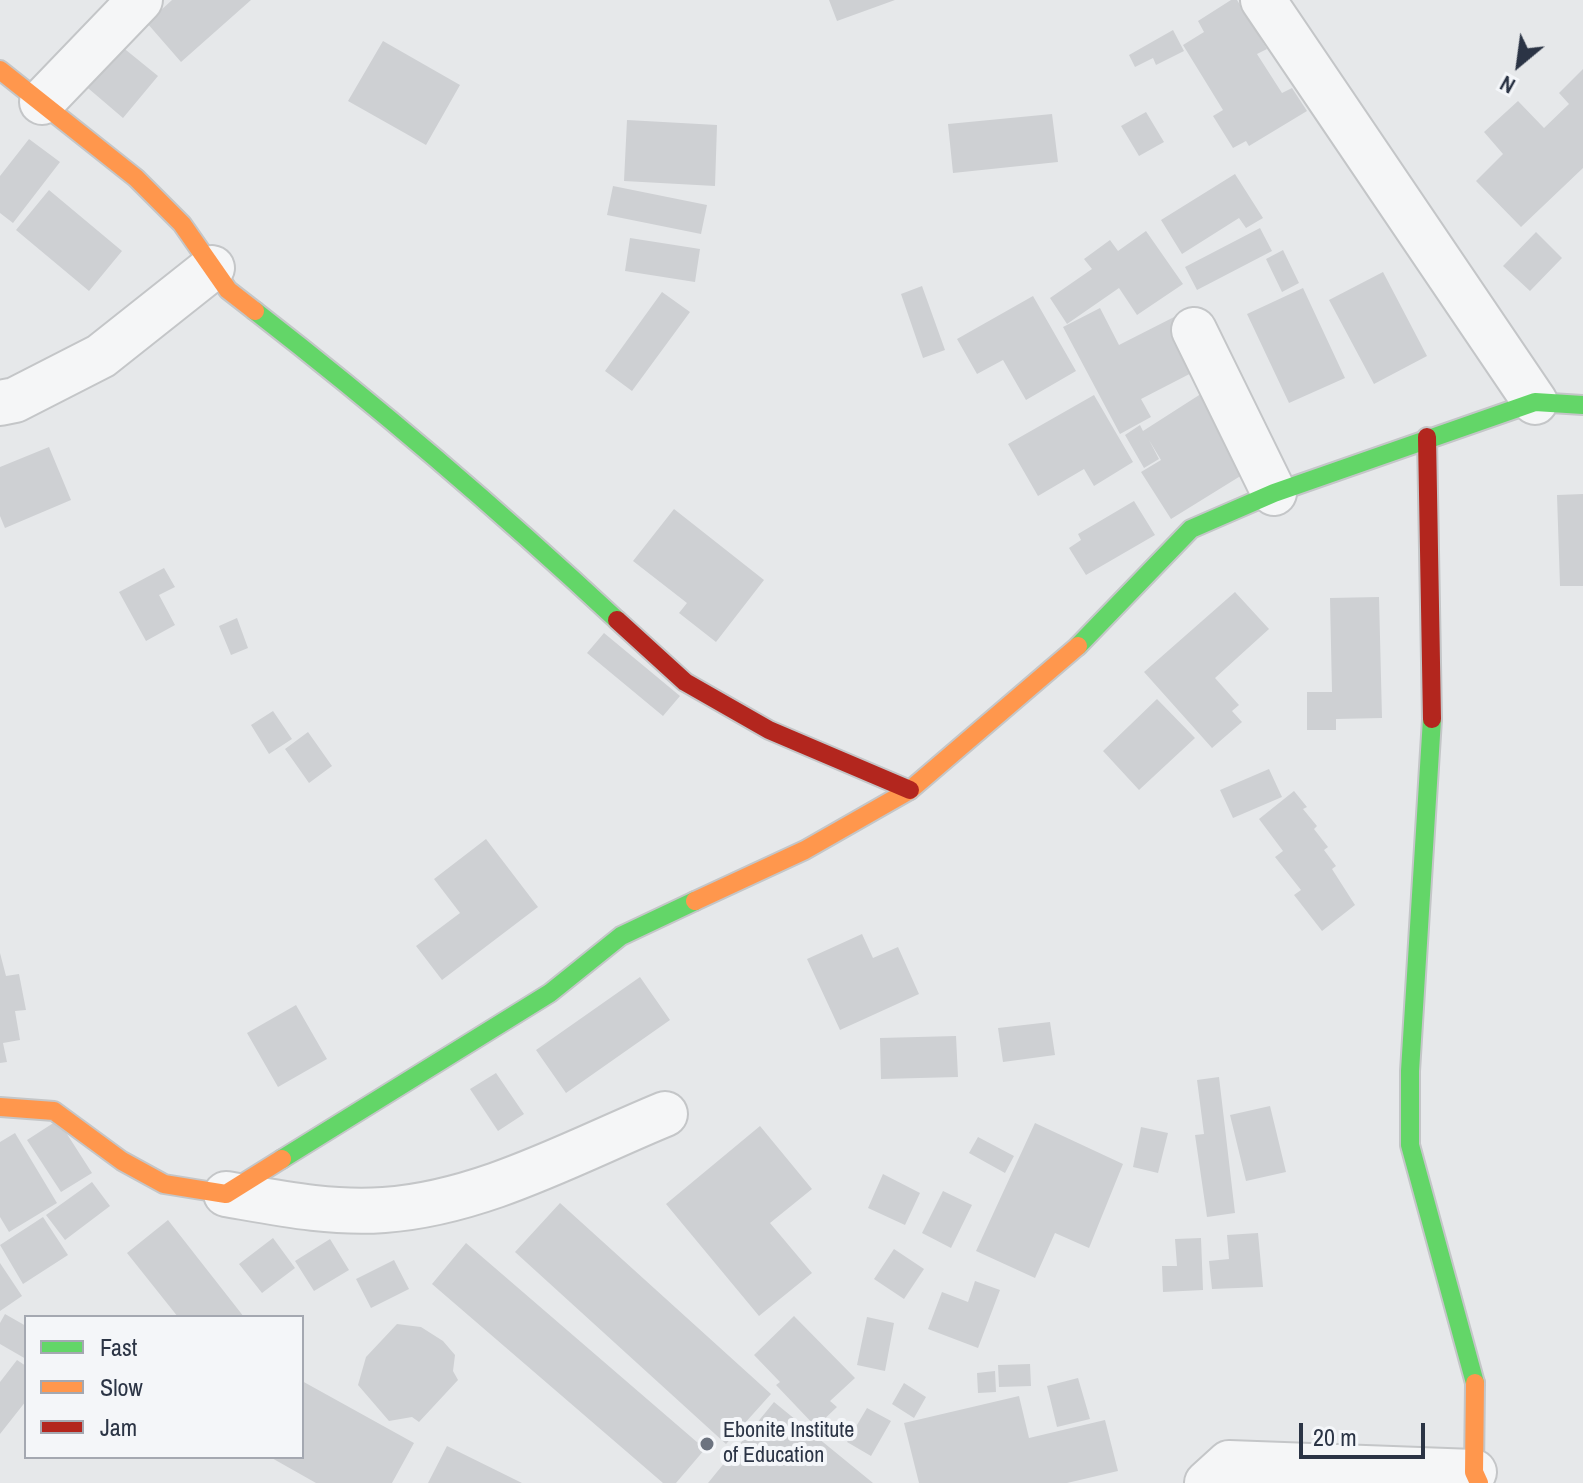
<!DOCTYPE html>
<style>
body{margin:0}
#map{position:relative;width:1583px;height:1483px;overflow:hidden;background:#e6e8ea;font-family:"Archivo Narrow",sans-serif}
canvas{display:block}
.legend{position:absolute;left:24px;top:1315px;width:280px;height:144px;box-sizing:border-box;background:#f4f6f9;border:2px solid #a4a8b1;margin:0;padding:10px 14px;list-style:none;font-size:24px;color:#2b3445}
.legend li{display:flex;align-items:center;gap:16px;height:40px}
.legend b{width:40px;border:2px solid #a4a8b1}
.north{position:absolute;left:1479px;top:24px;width:80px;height:80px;-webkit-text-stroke:6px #f4f6f9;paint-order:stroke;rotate:209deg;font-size:22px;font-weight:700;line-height:32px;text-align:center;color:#2b3445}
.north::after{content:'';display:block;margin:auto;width:28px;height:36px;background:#2b3445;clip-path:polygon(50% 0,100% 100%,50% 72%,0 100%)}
.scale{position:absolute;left:1299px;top:1423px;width:126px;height:36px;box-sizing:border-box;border:4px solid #2b3445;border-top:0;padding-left:10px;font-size:24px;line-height:28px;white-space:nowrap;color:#2b3445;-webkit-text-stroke:6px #f4f6f9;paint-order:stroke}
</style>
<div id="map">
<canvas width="1583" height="1483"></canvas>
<ul class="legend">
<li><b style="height:10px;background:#63d668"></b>Fast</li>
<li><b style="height:10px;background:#ff974d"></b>Slow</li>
<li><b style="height:10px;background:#b3261e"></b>Jam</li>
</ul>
<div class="north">N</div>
<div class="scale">20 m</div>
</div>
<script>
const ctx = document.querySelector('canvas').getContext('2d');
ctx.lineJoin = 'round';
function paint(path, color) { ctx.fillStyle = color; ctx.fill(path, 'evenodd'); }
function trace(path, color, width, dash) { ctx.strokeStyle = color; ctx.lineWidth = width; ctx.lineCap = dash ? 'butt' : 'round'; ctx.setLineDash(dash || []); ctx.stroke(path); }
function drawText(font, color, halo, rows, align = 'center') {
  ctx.font = font + ' "Archivo Narrow",sans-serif'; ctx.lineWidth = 8; ctx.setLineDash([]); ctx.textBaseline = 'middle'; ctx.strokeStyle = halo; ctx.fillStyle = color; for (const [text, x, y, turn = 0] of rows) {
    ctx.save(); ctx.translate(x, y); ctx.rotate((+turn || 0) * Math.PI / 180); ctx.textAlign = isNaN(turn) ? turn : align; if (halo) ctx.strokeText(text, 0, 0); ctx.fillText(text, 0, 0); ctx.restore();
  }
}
paint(new Path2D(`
 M 172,0 L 251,0 L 181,62 L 147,23 Z
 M 829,0 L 895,0 L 837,21 Z
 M 1231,0 L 1237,0 L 1267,49 L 1257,54 L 1282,93 L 1292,88 L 1307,111 L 1249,146 L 1246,141 L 1233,148 L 1213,116 L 1223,110 L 1183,45 L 1204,32 L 1198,21 Z
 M 1173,30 L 1184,51 L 1156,65 L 1153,58 L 1135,67 L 1129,55 Z
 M 110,37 L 158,76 L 123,118 L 75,77 Z
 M 383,41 L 460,85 L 426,145 L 348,101 Z
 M 1583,69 L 1583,168 L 1521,227 L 1476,181 L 1503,154 L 1484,132 L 1518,101 L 1544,128 L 1569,104 L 1559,93 Z
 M 1146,112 L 1164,142 L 1139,156 L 1121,126 Z
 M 1052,114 L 1058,162 L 953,173 L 948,124 Z
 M 627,120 L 717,125 L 715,186 L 624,181 Z
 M 29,139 L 60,162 L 13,223 L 0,213 L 0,176 Z
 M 1235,174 L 1263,218 L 1246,228 L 1239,218 L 1182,254 L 1161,220 Z
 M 613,186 L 707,205 L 701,234 L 607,215 Z
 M 49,190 L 122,251 L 89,291 L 16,230 Z
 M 1260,228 L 1272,251 L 1197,290 L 1185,267 Z
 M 1146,231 L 1183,284 L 1137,315 L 1119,288 L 1067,324 L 1050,298 L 1092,269 L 1084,259 L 1110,240 L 1118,251 Z
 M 1536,232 L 1562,258 L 1530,291 L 1503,266 Z
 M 630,238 L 700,249 L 695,282 L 625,271 Z
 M 1283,250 L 1299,283 L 1282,292 L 1266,259 Z
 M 1383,272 L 1427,356 L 1374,384 L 1329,300 Z
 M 922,286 L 945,350 L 923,358 L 901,294 Z
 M 1303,288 L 1345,378 L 1289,403 L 1247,314 Z
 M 662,292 L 690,312 L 632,391 L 605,371 Z
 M 1033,296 L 1076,371 L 1026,400 L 1003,360 L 977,374 L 957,339 Z
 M 1100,308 L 1119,345 L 1180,314 L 1207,365 L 1141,399 L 1151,417 L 1120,434 L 1063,327 Z
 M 1207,390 L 1255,467 L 1171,519 L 1141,472 L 1161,460 L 1149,440 L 1159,459 L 1144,468 L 1125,435 L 1140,425 L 1143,431 Z
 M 1094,395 L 1133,462 L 1094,486 L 1084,469 L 1038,496 L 1008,444 Z
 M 49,447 L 71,500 L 5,528 L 0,516 L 0,467 Z
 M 1583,494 L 1583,586 L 1560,586 L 1557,495 Z
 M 1134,501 L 1155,535 L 1086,575 L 1069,548 L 1081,540 L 1078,534 Z
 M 674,509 L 764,580 L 716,642 L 679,613 L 687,603 L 633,561 Z
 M 164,568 L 175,587 L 159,595 L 175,625 L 146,641 L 119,592 Z
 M 1235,592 L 1269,629 L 1215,678 L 1239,705 L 1232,711 L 1242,722 L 1212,748 L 1144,672 Z
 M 1379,597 L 1382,718 L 1336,719 L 1336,730 L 1307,730 L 1307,692 L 1332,692 L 1330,598 Z
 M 237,618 L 248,648 L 231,655 L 219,626 Z
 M 604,633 L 680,696 L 663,716 L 587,653 Z
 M 1157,699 L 1195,738 L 1139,790 L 1103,751 Z
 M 273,711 L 292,739 L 269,754 L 251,725 Z
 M 308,732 L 332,766 L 309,783 L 285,749 Z
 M 1269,769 L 1282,797 L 1233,818 L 1220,790 Z
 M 1294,791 L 1307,807 L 1303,809 L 1317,826 L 1314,829 L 1328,847 L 1324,850 L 1336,866 L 1332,869 L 1355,905 L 1322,931 L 1294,895 L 1301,890 L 1275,857 L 1283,851 L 1259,819 Z
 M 486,839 L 538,907 L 442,980 L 416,946 L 460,913 L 434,879 Z
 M 862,934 L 873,958 L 898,947 L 919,994 L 840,1030 L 807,959 Z
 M 0,953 L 6,976 L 19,974 L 26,1010 L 15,1011 L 20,1040 L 3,1043 L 7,1062 L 0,1063 Z
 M 640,977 L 670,1020 L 566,1093 L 536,1050 Z
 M 296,1005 L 327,1059 L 278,1087 L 247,1033 Z
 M 1050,1022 L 1055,1055 L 1003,1062 L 998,1028 Z
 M 956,1036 L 958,1077 L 881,1079 L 880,1038 Z
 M 496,1073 L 524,1114 L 498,1131 L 470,1089 Z
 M 1219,1077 L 1235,1213 L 1207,1217 L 1195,1135 L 1204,1134 L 1197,1080 Z
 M 1270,1106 L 1286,1172 L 1246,1181 L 1230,1115 Z
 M 58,1120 L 92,1173 L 61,1192 L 27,1140 Z
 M 1035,1123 L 1123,1164 L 1089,1248 L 1055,1233 L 1035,1278 L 976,1251 Z
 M 760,1126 L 812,1189 L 770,1223 L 812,1273 L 759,1316 L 666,1204 Z
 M 1141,1127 L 1168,1133 L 1158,1173 L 1133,1167 Z
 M 15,1133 L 57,1203 L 9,1232 L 0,1217 L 0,1142 Z
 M 978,1137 L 1014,1156 L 1005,1173 L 969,1153 Z
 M 883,1174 L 920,1193 L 905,1225 L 868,1208 Z
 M 92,1182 L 110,1206 L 65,1240 L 46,1215 Z
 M 943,1191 L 972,1205 L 951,1248 L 922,1233 Z
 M 560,1203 L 771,1394 L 726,1444 L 515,1252 Z
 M 43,1217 L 68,1255 L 23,1284 L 0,1245 Z
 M 168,1220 L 244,1317 L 178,1317 L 127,1253 Z
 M 1258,1233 L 1263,1287 L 1212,1289 L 1209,1261 L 1229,1259 L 1227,1235 Z
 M 273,1238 L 295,1268 L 262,1293 L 239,1264 Z
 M 1201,1238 L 1203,1290 L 1163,1292 L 1162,1266 L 1177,1266 L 1175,1239 Z
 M 330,1239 L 349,1270 L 314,1291 L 295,1261 Z
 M 466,1243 L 705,1449 L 676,1483 L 663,1483 L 432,1284 Z
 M 894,1249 L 924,1269 L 904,1299 L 874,1279 Z
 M 394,1260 L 409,1289 L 371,1308 L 356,1279 Z
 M 0,1263 L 22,1296 L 0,1311 Z
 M 975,1281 L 1000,1290 L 978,1348 L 928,1329 L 942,1292 L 968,1302 Z
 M 5,1314 L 26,1326 L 26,1359 L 0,1344 L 0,1323 Z
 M 794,1316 L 855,1378 L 830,1401 L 837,1407 L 816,1427 L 776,1385 L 780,1382 L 754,1355 Z
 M 867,1317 L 894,1323 L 885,1371 L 857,1365 Z
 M 397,1324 L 421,1327 L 443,1341 L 455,1355 L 453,1371 L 458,1380 L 419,1422 L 412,1417 L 389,1421 L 358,1385 L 366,1357 Z
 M 17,1360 L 26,1366 L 26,1401 L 0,1434 L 0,1382 Z
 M 1030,1364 L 1031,1386 L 999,1387 L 998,1365 Z
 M 995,1371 L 996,1392 L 978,1393 L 977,1373 Z
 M 1078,1378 L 1090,1419 L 1057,1427 L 1047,1386 Z
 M 302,1381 L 414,1443 L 392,1483 L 316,1483 L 270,1457 L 302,1457 Z
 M 904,1383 L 926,1397 L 914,1418 L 892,1404 Z
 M 1019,1396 L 1029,1438 L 1105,1420 L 1118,1471 L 1067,1483 L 919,1483 L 904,1423 Z
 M 774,1402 L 873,1483 L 708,1483 Z
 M 867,1408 L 891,1421 L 871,1456 L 847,1442 Z
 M 447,1446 L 522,1483 L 428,1483 Z`), '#ced0d3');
const street = new Path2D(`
 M 1263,0 L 1535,402
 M 42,102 L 140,0
 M 1194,330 L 1274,493
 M 0,403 L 15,400 L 101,356 L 212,268
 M 226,1194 C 278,1203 331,1214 384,1210 C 483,1203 575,1151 665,1114
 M 1207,1483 L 1229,1463 L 1474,1472`);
const fast = new Path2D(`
 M 255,311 C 380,408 501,512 617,620
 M 1078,646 L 1191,529 L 1274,493 L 1535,402 L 1583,405
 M 1432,719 L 1410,1071 L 1410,1145 L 1475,1383
 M 282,1159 L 550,993 L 621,936 L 695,901`);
const slow = new Path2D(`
 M 0,70 L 136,178 L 182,224 L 228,290 L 255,311
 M 695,901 L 805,850 L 910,790 L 1078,646
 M 0,1107 L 54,1111 L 122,1161 L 164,1184 L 226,1194 L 282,1159
 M 1475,1383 L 1474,1472 L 1479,1483`);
const jam = new Path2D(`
 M 1427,437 L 1432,719
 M 617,620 L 685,682 L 769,730 L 910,790`);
trace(street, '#c4c6c8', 48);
trace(fast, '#c4c6c8', 22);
trace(slow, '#c4c6c8', 22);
trace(jam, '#c4c6c8', 22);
trace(street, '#f5f6f7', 44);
trace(fast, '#63d668', 18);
trace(slow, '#ff974d', 18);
trace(jam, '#b3261e', 18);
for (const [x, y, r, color] of [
 [707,1444,8,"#6c737f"]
]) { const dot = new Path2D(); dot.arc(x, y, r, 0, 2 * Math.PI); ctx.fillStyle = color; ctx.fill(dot); trace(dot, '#f4f6f9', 3); }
drawText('22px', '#2b3445', '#f4f6f9', [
 ["Ebonite Institute",723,1431],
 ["of Education",723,1456]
], 'left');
</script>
